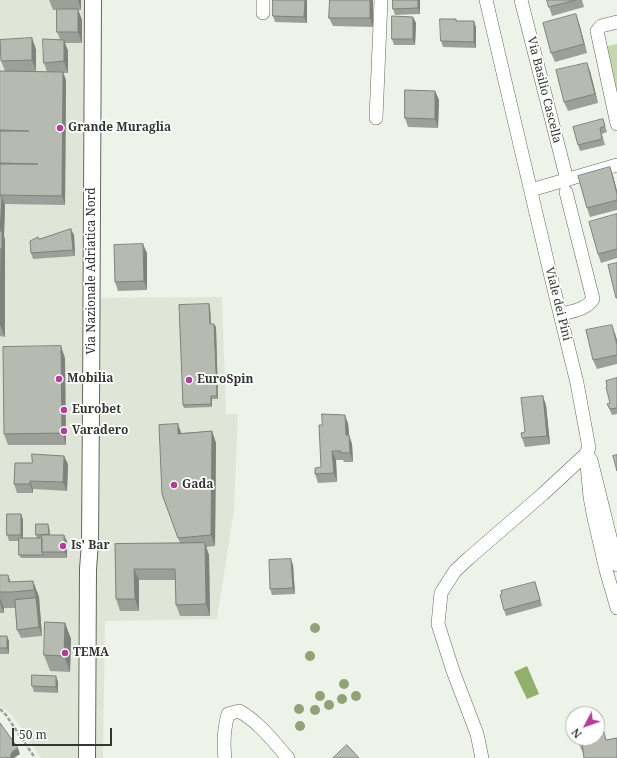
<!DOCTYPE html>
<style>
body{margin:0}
#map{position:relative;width:617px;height:758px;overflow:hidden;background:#eef3e9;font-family:"Noto Serif",serif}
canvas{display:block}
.north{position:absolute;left:565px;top:706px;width:40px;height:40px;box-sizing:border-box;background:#fff;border:1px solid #aeafad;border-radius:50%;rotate:229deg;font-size:11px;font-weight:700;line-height:16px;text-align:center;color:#343632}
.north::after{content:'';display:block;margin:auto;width:14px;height:18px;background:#b13e97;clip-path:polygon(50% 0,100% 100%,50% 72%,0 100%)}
.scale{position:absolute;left:12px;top:728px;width:100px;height:18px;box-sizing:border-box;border:2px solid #343632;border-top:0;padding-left:5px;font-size:12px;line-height:14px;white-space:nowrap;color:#343632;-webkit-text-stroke:3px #fff;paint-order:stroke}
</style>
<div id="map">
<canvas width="617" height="758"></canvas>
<div class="north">N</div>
<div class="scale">50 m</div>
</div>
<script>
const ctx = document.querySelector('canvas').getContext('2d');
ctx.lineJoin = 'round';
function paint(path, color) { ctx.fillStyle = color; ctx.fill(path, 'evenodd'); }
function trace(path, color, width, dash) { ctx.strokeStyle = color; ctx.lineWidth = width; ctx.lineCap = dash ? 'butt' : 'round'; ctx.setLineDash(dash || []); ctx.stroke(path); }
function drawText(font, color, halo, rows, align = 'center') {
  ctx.font = font + ' "Noto Serif",serif'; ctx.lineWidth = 3.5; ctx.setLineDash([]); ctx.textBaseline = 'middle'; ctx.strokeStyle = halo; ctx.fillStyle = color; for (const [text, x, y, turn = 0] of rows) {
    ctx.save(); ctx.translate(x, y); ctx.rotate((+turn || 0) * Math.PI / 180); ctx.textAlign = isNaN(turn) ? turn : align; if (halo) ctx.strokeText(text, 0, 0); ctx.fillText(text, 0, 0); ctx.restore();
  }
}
paint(new Path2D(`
 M 0,0 L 86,0 L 84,298 L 222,297 L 226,414 L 238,414 L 234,510 L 217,619 L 105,621 L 103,758 L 41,758 L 12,715 L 0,706 Z`), '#e0e6d7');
paint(new Path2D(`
 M 617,44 L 617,126 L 598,48 Z`), '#c4d8ac');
paint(new Path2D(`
 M 527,666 L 539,694 L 527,699 L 514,672 Z`), '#92af6d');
const minor = new Path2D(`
 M 486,0 L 551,277 L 577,383 L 589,448 L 586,454 L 590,497 L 594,518 L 606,570 L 617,608
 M 521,0 L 567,180
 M 263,13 L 263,0
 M 617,22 L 601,26 L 597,31 L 617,124
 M 376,118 L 381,0
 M 531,190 L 617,165
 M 560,315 C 571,311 586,310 593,299 L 566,192
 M 225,758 C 223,742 224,729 228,714 L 239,711 C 259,722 273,741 288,758
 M 482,758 L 477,734 L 453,671 L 438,624 L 441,593 L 455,571 L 469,558 L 543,494 L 586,454 L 591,460 L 617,565`);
const major = new Path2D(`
 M 87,758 L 88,569 L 90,543 L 91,406 L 93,0`);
trace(minor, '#64675f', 14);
trace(major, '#64675f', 18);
trace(new Path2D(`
 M 0,709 L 6,715 L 35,758`), '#9fa39b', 2.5, [4, 2]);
trace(minor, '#fff', 13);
trace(major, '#fff', 16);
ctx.fillStyle = '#92a277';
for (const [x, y] of [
 [315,628],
 [310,656],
 [344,684],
 [320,696],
 [356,696],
 [342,699],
 [329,705],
 [299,709],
 [315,710],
 [300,726]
]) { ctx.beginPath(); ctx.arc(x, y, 5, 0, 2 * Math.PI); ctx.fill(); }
paint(new Path2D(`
 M 49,0 L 81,0 L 81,10 L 78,10 L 82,20 L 82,43 L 65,43 L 68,51 L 68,73 L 63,73 L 66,80 L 65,205 L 4,204 L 5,205 L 4,236 L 5,240 L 5,337 L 0,336 L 0,71 L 5,71 L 1,61 L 36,49 L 36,71 L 47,72 L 44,63 L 60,39 L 57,32 L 57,10 L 53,10 Z
 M 307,0 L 307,23 L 275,22 L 273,16 Z
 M 330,0 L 373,0 L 373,27 L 333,26 L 329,18 Z
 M 420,0 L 420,14 L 395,15 L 393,9 Z
 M 547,0 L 582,0 L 584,7 L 552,16 Z
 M 413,17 L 416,23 L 415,45 L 394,45 L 392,39 Z
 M 456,19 L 457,21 L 476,27 L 476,48 L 443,47 L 441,41 Z
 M 579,23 L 587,53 L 555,62 L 551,53 Z
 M 590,71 L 598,103 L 568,111 L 564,102 Z
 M 435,91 L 439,100 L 438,128 L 408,127 L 405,118 Z
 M 603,119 L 607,132 L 602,134 L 605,145 L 580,151 L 578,145 Z
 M 613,176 L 617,191 L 617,210 L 590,217 L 587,208 Z
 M 617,214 L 617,258 L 601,263 L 598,254 Z
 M 74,235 L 75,256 L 33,259 L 31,253 L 39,239 Z
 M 147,253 L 147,290 L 118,291 L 115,282 Z
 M 209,304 L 210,307 L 211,324 L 216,327 L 218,399 L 212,399 L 212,407 L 184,408 L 183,405 Z
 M 615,333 L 617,340 L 617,364 L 597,369 L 593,360 Z
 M 65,358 L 66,445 L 8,445 L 4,434 Z
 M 617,378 L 617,414 L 612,415 L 607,404 L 610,403 L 607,386 Z
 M 546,405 L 550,444 L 525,447 L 522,438 L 525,432 Z
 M 348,423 L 349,435 L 352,444 L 353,462 L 344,462 L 343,460 L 336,460 L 337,482 L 318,483 L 315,474 L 321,467 Z
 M 212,431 L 216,443 L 215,546 L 206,547 L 209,555 L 210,616 L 180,616 L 176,605 L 175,580 L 139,580 L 139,611 L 120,611 L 116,599 L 115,544 L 180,543 L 162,494 L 181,433 Z
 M 68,464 L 67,491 L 33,489 L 33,493 L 17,493 L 14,484 Z
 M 21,514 L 23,520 L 23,538 L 42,538 L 37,538 L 36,535 L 49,527 L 50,535 L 67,541 L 67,558 L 21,558 L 19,555 L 19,541 L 9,541 L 7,535 Z
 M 293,565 L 295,594 L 272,595 L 270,589 Z
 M 0,575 L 11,582 L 33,581 L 39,597 L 42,636 L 21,638 L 17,630 L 15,608 L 4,608 L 4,613 L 0,613 Z
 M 535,582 L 542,606 L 506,616 L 504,610 Z
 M 65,623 L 71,639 L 70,672 L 50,671 L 44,655 Z
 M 0,636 L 9,641 L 9,654 L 0,654 Z
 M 58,682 L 58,693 L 34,692 L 32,686 Z
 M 597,738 L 583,753 L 579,744 Z`), '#9da098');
paint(new Path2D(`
 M 78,0 L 81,0 L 81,10 Z
 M 305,0 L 307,0 L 307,23 L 304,17 Z
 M 370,0 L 373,0 L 373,27 L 370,18 Z
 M 418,0 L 420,0 L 420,14 L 418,8 Z
 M 78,9 L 82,20 L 82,43 L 78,32 Z
 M 576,14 L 579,23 L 587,53 L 584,44 Z
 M 413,17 L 416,23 L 415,45 L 413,39 Z
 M 474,21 L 476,27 L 476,48 L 474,42 Z
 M 32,38 L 36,49 L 36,71 L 32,60 Z
 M 64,40 L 68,51 L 68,73 L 64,61 Z
 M 587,63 L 590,71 L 598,103 L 595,94 Z
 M 63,72 L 66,80 L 65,205 L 62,196 Z
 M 435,91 L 439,100 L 438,128 L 435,119 Z
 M 610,167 L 613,176 L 617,191 L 617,194 Z
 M 2,197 L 5,205 L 4,236 L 5,240 L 5,337 L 0,325 L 0,231 Z
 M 71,229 L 74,235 L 75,256 L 73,250 Z
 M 143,244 L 147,253 L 147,290 L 144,281 Z
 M 209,304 L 210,307 L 211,327 L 210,324 Z
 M 214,324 L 216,327 L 218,399 L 217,396 Z
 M 612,325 L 617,340 L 617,345 Z
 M 61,346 L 65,358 L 66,445 L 62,433 Z
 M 211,396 L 212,399 L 212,407 L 211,404 Z
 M 543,396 L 546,405 L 550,444 L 547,436 Z
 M 345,415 L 348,423 L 350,444 L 346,435 Z
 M 178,424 L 182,435 L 178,434 Z
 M 212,431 L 216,443 L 215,546 L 211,535 Z
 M 349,435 L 352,444 L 353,462 L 350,453 Z
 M 332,451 L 336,460 L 337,482 L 334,473 Z
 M 64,456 L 68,464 L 67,491 L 63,482 Z
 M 30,481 L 33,489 L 33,493 L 30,484 Z
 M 21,514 L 23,520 L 23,541 L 21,535 Z
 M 48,524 L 49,527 L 50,538 L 49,534 Z
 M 64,535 L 67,541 L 67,558 L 65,552 Z
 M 205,543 L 209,555 L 210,616 L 206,604 Z
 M 291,559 L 293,565 L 295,594 L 293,588 Z
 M 134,569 L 139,580 L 139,611 L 135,599 Z
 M 8,575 L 14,591 L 9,582 Z
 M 33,581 L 39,597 L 42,636 L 39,627 L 36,598 L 34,590 Z
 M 535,582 L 537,588 L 542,606 L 540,600 Z
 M 0,598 L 4,608 L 4,613 L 0,602 Z
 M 65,623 L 71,639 L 70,672 L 64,656 Z
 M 7,636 L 9,641 L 9,654 L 7,648 Z
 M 56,676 L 58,682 L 58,693 L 56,687 Z
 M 18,748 L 20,754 L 14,758 L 10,758 L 12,752 Z`), '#7f827c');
const building = new Path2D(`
 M 273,0 L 305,0 L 304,17 L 273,16 Z
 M 330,0 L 370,0 L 370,18 L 329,18 Z
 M 393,0 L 418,0 L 418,8 L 393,9 Z
 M 547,0 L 576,0 L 549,7 Z
 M 57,9 L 78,9 L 78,32 L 57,32 Z
 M 576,14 L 584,44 L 551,53 L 543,23 Z
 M 392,16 L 413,17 L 413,39 L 392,39 Z
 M 440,19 L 456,19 L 456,21 L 474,21 L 474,42 L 441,41 Z
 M 32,38 L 32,60 L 1,61 L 0,40 Z
 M 43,39 L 64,40 L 64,61 L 44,63 Z
 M 587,63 L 595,94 L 564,102 L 556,70 Z
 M 0,71 L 63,72 L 62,196 L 0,195 L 0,164 L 38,164 L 0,163 L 0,131 L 29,131 L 0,130 Z
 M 405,90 L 435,91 L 435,119 L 405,118 Z
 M 603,119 L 605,126 L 600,128 L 602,139 L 578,145 L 573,127 Z
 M 610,167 L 617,194 L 617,200 L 587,208 L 578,176 Z
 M 0,197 L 2,197 L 0,231 L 2,231 L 2,251 L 1,249 L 0,249 Z
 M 617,214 L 617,249 L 598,254 L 589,222 Z
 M 71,229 L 73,250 L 31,253 L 30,241 L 38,237 L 39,239 Z
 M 143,244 L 144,281 L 115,282 L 114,245 Z
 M 0,249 L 1,249 L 0,325 Z
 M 617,263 L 617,298 L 616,298 L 608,265 Z
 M 209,304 L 210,324 L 214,324 L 217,396 L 211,396 L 211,404 L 183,405 L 179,305 Z
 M 612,325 L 617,345 L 617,355 L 593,360 L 586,330 Z
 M 61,346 L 62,433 L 4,434 L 3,347 Z
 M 617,378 L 617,408 L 610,409 L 607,404 L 610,403 L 606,387 L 607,386 L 606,381 Z
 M 543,396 L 547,436 L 522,438 L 521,433 L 525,432 L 521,398 Z
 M 322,414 L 345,415 L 346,435 L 349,435 L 350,453 L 341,453 L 341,451 L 332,451 L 334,473 L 315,474 L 315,468 L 321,467 L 319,425 L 322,425 Z
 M 178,424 L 178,434 L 212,431 L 211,535 L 178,538 L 162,494 L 159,425 Z
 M 32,454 L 64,456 L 63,482 L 30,481 L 30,484 L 14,484 L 15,463 L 32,463 Z
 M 617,455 L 617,471 L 613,456 Z
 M 7,514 L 21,514 L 21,535 L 7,535 Z
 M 36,524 L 48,524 L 49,534 L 36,535 Z
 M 42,535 L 64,535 L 65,552 L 42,552 Z
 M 19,538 L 42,538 L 42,552 L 43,555 L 19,555 Z
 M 205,543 L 206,604 L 176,605 L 175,569 L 134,569 L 135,599 L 116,599 L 115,544 Z
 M 291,559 L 293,588 L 270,589 L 269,560 Z
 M 0,575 L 8,575 L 9,582 L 33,581 L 34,590 L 12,592 L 0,592 Z
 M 535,582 L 540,600 L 504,610 L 500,595 L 502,594 L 501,591 Z
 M 36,598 L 39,627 L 17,630 L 15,600 Z
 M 45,622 L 65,623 L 64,656 L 44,655 Z
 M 0,636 L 7,636 L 7,648 L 0,648 Z
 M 32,675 L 56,676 L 56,687 L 32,686 Z
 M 0,723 L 18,748 L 12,752 L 10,758 L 4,757 L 2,758 L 0,758 Z
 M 604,732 L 606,740 L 617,738 L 617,758 L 584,758 L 582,743 L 579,744 L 578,738 L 597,738 L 597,734 Z
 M 347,745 L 359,758 L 333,758 Z`);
paint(building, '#b6bab1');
trace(building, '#7f827c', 1);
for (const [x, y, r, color] of [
 [60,128,4,"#b13e97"],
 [59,379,4,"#b13e97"],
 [189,380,4,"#b13e97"],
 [64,410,4,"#b13e97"],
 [64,431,4,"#b13e97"],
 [174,485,4,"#b13e97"],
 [63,546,4,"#b13e97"],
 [65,653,4,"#b13e97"]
]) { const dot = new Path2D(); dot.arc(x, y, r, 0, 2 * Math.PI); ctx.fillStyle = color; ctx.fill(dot); trace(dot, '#fff', 1.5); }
drawText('12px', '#343632', '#fff', [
 ["Via Basilio Cascella",544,90,76],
 ["Via Nazionale Adriatica Nord",92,271,-90],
 ["Viale dei Pini",558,304,76]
]);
drawText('bold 12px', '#343632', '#fff', [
 ["Grande Muraglia",68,128],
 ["Mobilia",67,379],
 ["EuroSpin",197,380],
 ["Eurobet",72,410],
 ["Varadero",72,431],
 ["Gada",182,485],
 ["Is' Bar",71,546],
 ["TEMA",73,653]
], 'left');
</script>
